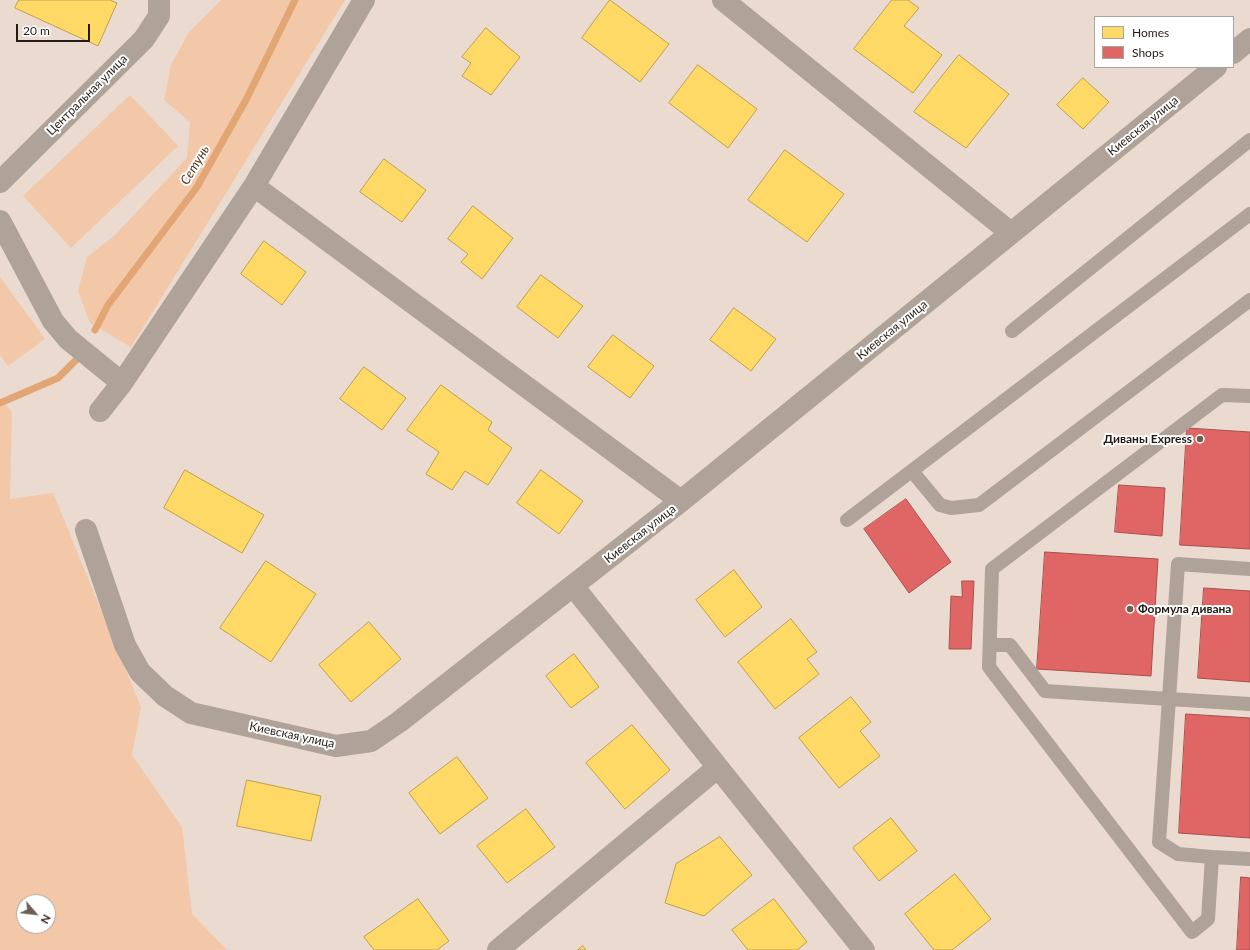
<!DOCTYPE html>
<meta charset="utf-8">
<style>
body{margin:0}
#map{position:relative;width:1250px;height:950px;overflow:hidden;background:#eadacf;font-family:Lato,sans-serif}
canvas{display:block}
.legend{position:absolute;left:1094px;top:16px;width:140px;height:52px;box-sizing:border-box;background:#fff;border:1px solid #a8a4a1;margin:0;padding:5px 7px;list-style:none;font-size:12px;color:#251b14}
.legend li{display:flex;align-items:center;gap:8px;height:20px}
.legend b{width:20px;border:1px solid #a8a4a1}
.north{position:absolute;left:16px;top:894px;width:40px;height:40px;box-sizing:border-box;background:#fff;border:1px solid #a8a4a1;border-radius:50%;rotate:118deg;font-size:11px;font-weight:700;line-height:16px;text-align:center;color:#251b14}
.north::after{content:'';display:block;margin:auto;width:14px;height:18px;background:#6a5e55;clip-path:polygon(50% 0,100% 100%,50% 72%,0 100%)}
.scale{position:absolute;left:16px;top:24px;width:74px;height:18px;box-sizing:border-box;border:2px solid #251b14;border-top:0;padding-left:5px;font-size:12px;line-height:14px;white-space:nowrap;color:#251b14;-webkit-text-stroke:3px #fff;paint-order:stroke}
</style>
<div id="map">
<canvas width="1250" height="950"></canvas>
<ul class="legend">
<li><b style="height:11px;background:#ffd966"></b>Homes</li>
<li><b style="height:11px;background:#e06666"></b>Shops</li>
</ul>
<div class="north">N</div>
<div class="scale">20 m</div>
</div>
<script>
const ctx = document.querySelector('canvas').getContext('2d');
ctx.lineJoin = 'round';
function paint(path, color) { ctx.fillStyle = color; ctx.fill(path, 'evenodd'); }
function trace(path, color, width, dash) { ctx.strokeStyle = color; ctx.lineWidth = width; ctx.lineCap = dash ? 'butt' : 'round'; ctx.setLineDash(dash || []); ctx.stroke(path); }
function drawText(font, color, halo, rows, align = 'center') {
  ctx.font = font + ' Lato,sans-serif'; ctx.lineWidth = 4; ctx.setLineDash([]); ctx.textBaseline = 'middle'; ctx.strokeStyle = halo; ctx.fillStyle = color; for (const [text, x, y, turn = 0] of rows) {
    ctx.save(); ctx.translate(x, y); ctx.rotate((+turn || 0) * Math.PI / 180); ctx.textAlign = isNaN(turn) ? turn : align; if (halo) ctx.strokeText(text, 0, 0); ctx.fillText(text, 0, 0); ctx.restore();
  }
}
paint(new Path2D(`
 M 221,0 L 345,0 L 131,347 L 90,323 L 78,291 L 87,257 L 115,235 L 187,158 L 190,122 L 164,100 L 171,65 L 189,32 Z
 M 130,95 L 178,146 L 71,248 L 23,196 Z
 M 0,277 L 45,339 L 8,366 L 0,355 Z
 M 0,398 L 12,412 L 10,499 L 53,493 L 141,707 L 132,755 L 182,827 L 192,914 L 227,950 L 0,950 ZM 24,902 L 48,902 L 48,926 L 24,926 Z`), '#f3c8a8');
const homes = new Path2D(`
 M 19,0 L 110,0 L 117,3 L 98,46 L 15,8 Z
 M 610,0 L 669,44 L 640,82 L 582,38 Z
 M 892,0 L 908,0 L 919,8 L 904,26 L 942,55 L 913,93 L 854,49 Z
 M 486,28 L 520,57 L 491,95 L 462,76 L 471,63 L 462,57 Z
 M 959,55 L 1009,94 L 966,148 L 914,112 Z
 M 698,65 L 757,109 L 728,148 L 669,103 Z
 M 1083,78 L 1109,102 L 1083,129 L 1057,105 Z
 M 785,150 L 844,194 L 807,242 L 748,200 Z
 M 384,159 L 426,190 L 402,222 L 360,192 Z
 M 473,206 L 513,238 L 482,279 L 461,262 L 468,254 L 448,239 Z
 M 264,241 L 306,272 L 282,305 L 241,274 Z
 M 541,275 L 583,306 L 558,338 L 517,307 Z
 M 734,308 L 776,339 L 751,371 L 710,340 Z
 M 613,335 L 654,366 L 630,398 L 588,367 Z
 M 364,367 L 406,398 L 382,430 L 340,399 Z
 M 441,385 L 492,422 L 488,430 L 512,448 L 488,485 L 465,471 L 452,490 L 426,474 L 439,452 L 407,430 Z
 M 185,470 L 264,515 L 242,553 L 164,508 Z
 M 541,470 L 583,501 L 559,534 L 517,503 Z
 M 266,561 L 316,594 L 271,662 L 220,628 Z
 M 734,570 L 762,607 L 725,637 L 696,600 Z
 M 791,619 L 817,652 L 807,659 L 819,674 L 775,709 L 738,662 Z
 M 369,622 L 401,659 L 351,702 L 319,665 Z
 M 574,654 L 599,687 L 571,708 L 546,676 Z
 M 851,697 L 871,722 L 860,731 L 880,756 L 839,788 L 799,738 Z
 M 632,725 L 670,770 L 625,809 L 586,763 Z
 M 457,757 L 488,798 L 440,834 L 409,793 Z
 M 247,780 L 321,796 L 311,841 L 237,826 Z
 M 526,809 L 555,847 L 507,883 L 477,846 Z
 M 891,818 L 917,851 L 879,881 L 853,848 Z
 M 720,837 L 752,875 L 704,916 L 665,903 L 676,864 Z
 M 955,874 L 991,919 L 952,950 L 934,950 L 905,914 Z
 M 418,899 L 449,941 L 437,950 L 374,950 L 364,937 Z
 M 774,899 L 807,942 L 797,950 L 748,950 L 732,930 Z
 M 583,946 L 586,950 L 578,950 Z`);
paint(homes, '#ffd966');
trace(homes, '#bea04d', 1);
const shops = new Path2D(`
 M 1187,428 L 1250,432 L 1250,549 L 1180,545 Z
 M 1119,485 L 1165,488 L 1162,536 L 1115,532 Z
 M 906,499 L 951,562 L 909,593 L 864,529 Z
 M 1045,552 L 1158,559 L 1151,676 L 1037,669 Z
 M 962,581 L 974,581 L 971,649 L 949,649 L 951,596 L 962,597 Z
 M 1204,588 L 1250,591 L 1250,682 L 1198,678 Z
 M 1186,714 L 1250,718 L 1250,838 L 1179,833 Z
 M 1241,877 L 1250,878 L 1250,950 L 1237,950 Z`);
paint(shops, '#e06666');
trace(shops, '#a8504d', 1);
trace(new Path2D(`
 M 95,330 L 108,305 L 197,187 L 247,98 L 295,0
 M 0,403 L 58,378 L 77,359`), '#e2a574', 7);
trace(new Path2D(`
 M 1012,331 L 1250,140
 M 1250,396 L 1222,395 L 992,569 L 989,667 L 1192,932 L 1208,919 L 1212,857 L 1250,859
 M 912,471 L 940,505 L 951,508 L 979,505 L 1250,300
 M 847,520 L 1250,214
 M 1250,569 L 1178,564 L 1169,699 L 1250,704
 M 990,645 L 1010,645 L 1045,691 L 1169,699 L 1159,842 L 1178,854 L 1212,857`), '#afa298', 14);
trace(new Path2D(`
 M 723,0 L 1011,233
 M 1233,53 L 1250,39
 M 0,182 L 144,39 L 159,16 L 159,0
 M 254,186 L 681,501
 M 0,221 L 53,321 L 68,339 L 122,383
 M 100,411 L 122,383 L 254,186 L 364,0
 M 86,530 L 125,645 L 140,672 L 165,696 L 191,713 L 336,746 L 371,741 L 399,722 L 681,501 L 1216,67
 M 573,586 L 864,950
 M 498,950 L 717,768`), '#afa298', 22);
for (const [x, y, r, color] of [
 [1200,439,4,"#6a5e55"],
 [1130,609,4,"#6a5e55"]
]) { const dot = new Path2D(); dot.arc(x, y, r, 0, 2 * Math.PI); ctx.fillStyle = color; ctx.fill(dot); trace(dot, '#fff', 1.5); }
drawText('12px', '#251b14', '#fff', [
 ["Центральная улица",87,95,-45],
 ["Киевская улица",1143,126,-39],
 ["Киевская улица",892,330,-39],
 ["Киевская улица",640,534,-38],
 ["Киевская улица",292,735,12]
]);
drawText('bold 12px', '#251b14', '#fff', [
 ["Диваны Express",1192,439],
 ["Формула дивана",1138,609,"left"]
], 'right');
drawText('italic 13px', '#58371c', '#fff', [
 ["Сетунь",195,165,-59]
]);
</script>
